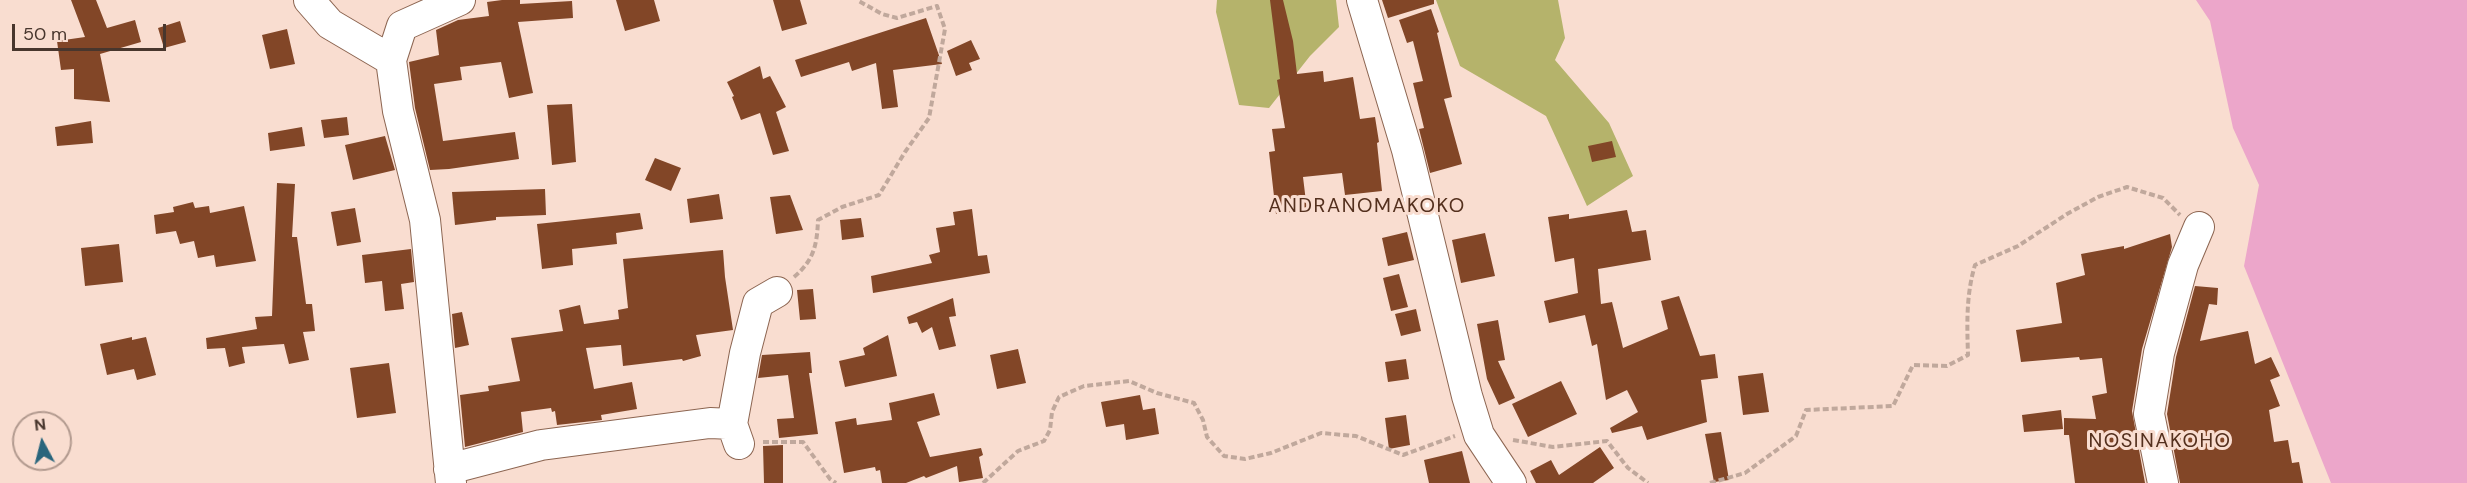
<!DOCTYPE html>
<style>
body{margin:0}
#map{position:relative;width:2467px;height:483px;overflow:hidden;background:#f9ddd0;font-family:"DM Sans",sans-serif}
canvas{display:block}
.north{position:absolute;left:12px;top:411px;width:60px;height:60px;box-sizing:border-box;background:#f9ddd0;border:2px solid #b29a8f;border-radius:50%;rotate:353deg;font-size:16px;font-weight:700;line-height:24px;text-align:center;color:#48362d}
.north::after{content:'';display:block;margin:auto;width:21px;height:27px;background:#29657c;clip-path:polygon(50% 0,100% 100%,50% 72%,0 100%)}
.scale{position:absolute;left:12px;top:24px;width:154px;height:27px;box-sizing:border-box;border:3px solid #48362d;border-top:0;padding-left:8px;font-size:18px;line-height:21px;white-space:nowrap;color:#48362d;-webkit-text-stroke:4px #f9ddd0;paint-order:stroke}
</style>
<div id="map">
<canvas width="2467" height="483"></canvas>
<div class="north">N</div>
<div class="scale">50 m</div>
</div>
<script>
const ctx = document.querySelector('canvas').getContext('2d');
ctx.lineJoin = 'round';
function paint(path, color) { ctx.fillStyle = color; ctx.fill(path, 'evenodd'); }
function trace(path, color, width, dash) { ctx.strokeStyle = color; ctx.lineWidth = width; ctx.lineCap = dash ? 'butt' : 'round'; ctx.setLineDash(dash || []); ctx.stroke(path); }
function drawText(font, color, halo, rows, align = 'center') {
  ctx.font = font + ' "DM Sans",sans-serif'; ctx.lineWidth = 6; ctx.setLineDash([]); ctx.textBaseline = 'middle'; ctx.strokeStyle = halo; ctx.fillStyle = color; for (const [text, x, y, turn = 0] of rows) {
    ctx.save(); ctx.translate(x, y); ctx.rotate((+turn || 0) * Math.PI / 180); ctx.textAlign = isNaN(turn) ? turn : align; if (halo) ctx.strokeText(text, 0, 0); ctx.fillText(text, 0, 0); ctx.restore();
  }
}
paint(new Path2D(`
 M 1217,0 L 1336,0 L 1339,27 L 1310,56 L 1269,108 L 1239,105 L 1216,12 Z
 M 1436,0 L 1558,0 L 1565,38 L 1555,60 L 1609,123 L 1633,176 L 1587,206 L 1546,116 L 1460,66 Z`), '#b5b36b');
paint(new Path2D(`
 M 2196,0 L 2467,0 L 2467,483 L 2331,483 L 2244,266 L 2259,185 L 2233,128 L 2210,21 Z`), '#eca6ca');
paint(new Path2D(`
 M 71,0 L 96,0 L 107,28 L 135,20 L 141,42 L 100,54 L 110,102 L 74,99 L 74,69 L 61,70 L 57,41 L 85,37 Z
 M 502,0 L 520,0 L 520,4 L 572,1 L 573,18 L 518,22 L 533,93 L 509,98 L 501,62 L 460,67 L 462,80 L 434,84 L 443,141 L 515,132 L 519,159 L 449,169 L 430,170 L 415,108 L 409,62 L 439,55 L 436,30 L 458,20 L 489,16 L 487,2 Z
 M 616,0 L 654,0 L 660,21 L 625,31 Z
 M 773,0 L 800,0 L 807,24 L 782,31 Z
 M 1270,0 L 1283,0 L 1293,41 L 1297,74 L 1323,71 L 1324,82 L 1353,77 L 1360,119 L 1375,117 L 1379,142 L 1377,143 L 1382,191 L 1345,195 L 1342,173 L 1303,177 L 1307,210 L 1276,214 L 1269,152 L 1275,151 L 1272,129 L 1285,128 L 1277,80 L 1280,79 Z
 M 1382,0 L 1434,0 L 1434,4 L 1388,18 Z
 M 1431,9 L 1439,32 L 1437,33 L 1452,97 L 1444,99 L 1462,164 L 1430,173 L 1419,129 L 1424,128 L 1413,83 L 1423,81 L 1413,41 L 1407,43 L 1399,20 Z
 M 926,18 L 942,64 L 893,70 L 898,107 L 882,109 L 876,63 L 852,71 L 849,62 L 801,77 L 795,60 Z
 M 180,21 L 186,42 L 164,48 L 158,28 Z
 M 287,29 L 295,64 L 270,69 L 262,35 Z
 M 971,40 L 980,59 L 969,63 L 972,70 L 956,76 L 947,51 Z
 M 760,66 L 763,79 L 770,76 L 786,107 L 776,112 L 789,151 L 773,155 L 760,113 L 741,120 L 732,97 L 734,96 L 727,82 Z
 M 572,104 L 576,162 L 552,165 L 547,105 Z
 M 347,117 L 349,135 L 324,138 L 321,120 Z
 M 91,121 L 93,143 L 57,146 L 55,127 Z
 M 302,127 L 305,146 L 270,151 L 268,133 Z
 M 385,136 L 395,170 L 353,180 L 345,145 Z
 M 1612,141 L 1616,157 L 1592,162 L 1588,146 Z
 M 655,158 L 681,168 L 671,191 L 645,180 Z
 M 277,183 L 295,184 L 292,237 L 297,237 L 306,304 L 312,304 L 315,331 L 303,332 L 309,360 L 289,364 L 284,344 L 242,347 L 245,363 L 229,367 L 225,348 L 207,349 L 206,338 L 257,329 L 255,317 L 272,316 Z
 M 545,189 L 546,215 L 496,217 L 496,220 L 455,225 L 452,192 Z
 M 719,194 L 723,219 L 690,223 L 687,199 Z
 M 790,195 L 803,230 L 776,234 L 770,197 Z
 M 193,202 L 195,208 L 209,206 L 210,213 L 244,206 L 256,261 L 216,267 L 214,255 L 198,258 L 194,241 L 180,244 L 176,231 L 156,234 L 154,215 L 174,212 L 173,207 Z
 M 355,208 L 361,242 L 337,246 L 331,212 Z
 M 972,209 L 978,256 L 987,255 L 990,273 L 873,293 L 871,276 L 932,263 L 929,255 L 940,252 L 936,228 L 955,225 L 953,212 Z
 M 1627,210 L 1632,232 L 1646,230 L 1651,260 L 1598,269 L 1601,304 L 1612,302 L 1623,348 L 1668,329 L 1661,301 L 1679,296 L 1700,356 L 1715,354 L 1718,378 L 1701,380 L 1707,422 L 1647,440 L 1642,426 L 1612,433 L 1610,428 L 1638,412 L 1627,390 L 1606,400 L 1597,344 L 1592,346 L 1585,315 L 1549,323 L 1544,301 L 1578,293 L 1574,258 L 1555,262 L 1548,217 L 1569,214 L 1569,219 Z
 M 640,213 L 643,229 L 616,233 L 617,244 L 572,249 L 573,265 L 542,269 L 537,224 Z
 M 861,218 L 864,237 L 842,240 L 840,220 Z
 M 1407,232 L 1414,260 L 1388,266 L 1382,238 Z
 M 1485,233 L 1495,276 L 1461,283 L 1452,240 Z
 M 2170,234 L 2172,247 L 2142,349 L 2132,411 L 2145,483 L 2075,483 L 2069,435 L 2064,435 L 2064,418 L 2096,419 L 2092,396 L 2107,393 L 2102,358 L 2080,360 L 2079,357 L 2021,362 L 2016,330 L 2062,323 L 2056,283 L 2085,275 L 2081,254 L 2124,246 L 2124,249 Z
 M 119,244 L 123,282 L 85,286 L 81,248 Z
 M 411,249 L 414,282 L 401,284 L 404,309 L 385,311 L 382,281 L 365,283 L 362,255 Z
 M 723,250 L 725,277 L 733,330 L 696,335 L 701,356 L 683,361 L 682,359 L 623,366 L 621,345 L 586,348 L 594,389 L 632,382 L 637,409 L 601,415 L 602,420 L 557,425 L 555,411 L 552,412 L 551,408 L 521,412 L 523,432 L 465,447 L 460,395 L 489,391 L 488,386 L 520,381 L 511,338 L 563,331 L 559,310 L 580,305 L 584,324 L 619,319 L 618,310 L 628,308 L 623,259 Z
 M 1399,274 L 1408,307 L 1391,311 L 1383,278 Z
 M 2195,286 L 2218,288 L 2217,305 L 2209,304 L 2200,341 L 2248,331 L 2255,364 L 2271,357 L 2280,376 L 2270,380 L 2280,406 L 2269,410 L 2274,442 L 2288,440 L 2292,463 L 2299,462 L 2303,483 L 2180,483 L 2167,414 L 2176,357 Z
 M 813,289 L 816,319 L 800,320 L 797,290 Z
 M 953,298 L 956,316 L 949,317 L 956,346 L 939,350 L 932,327 L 922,333 L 917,322 L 909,324 L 907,317 Z
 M 1416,309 L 1421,331 L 1401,336 L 1395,314 Z
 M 462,312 L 469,345 L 455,348 L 452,314 Z
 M 1498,320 L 1505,360 L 1498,361 L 1515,398 L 1499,405 L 1487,379 L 1477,324 Z
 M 888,335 L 897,376 L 845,387 L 839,361 L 865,355 L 863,348 Z
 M 132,337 L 132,340 L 146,337 L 156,375 L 137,380 L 134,369 L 107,375 L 100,344 Z
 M 1018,349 L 1026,383 L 997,389 L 990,355 Z
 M 810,352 L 812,373 L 809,373 L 818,434 L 779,438 L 777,419 L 794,418 L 788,375 L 758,378 L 762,355 Z
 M 1406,359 L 1409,379 L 1388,382 L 1385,362 Z
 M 389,363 L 396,413 L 357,418 L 350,368 Z
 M 1763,373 L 1769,412 L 1743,415 L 1738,376 Z
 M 1561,381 L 1577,414 L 1528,437 L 1512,404 Z
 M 934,393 L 940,415 L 917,422 L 930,457 L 981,448 L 983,455 L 979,457 L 983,478 L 959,482 L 957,466 L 926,478 L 924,476 L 906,483 L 882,483 L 880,470 L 876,471 L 875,467 L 844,473 L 835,422 L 856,418 L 857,425 L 892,420 L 889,403 Z
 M 1140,395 L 1143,410 L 1155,408 L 1159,434 L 1126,440 L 1124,424 L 1106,427 L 1101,402 Z
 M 2061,410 L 2063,429 L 2024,432 L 2022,415 Z
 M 1406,415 L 1410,445 L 1389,449 L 1385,418 Z
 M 1721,432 L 1729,480 L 1714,482 L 1705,434 Z
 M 783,445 L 783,483 L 764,483 L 763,446 Z
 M 1600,447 L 1614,468 L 1593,483 L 1536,483 L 1530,471 L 1551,460 L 1559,475 Z
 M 1462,451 L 1470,483 L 1429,483 L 1424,460 Z`), '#824627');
const minor = new Path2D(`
 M 309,0 L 330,24 L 391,60
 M 1362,0 L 1407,150 L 1467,396 L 1479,435 L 1511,483
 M 732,424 L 745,353 L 758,303 L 777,292
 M 449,469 L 541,445 L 710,423 L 732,424 L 739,444
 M 451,483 L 425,220 L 398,111 L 391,60 L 402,26 L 460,0
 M 2163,483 L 2149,414 L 2159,353 L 2183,265 L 2199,227`);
trace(minor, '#8c6551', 32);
trace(new Path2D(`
 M 794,277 C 814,260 817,245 818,220 L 842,207 L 879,195 L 905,152 L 929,118 L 945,29 L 937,6 L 897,18 L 882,14 L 857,0
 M 1513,440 L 1553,447 L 1607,441 L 1628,468 L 1648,483
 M 763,442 L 803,442 L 830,479 L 836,483
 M 983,483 L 1018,451 L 1044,441 L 1050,430 L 1052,412 L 1059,397 L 1084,386 L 1129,381 L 1157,393 L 1194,403 L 1203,420 L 1207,437 L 1224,456 L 1245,459 L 1271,453 L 1321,433 L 1356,436 L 1403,455 L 1455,436
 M 1710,483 L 1745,473 L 1796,436 L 1806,410 L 1893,406 L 1913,365 L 1947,366 L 1968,355 C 1967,324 1966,295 1975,265 L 2018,246 L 2067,214 L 2098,197 L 2127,187 L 2163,198 L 2180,215`), '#c0a89c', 4, [6, 3]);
trace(minor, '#fff', 30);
ctx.letterSpacing = '1.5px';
drawText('20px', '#54301e', '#f9ddd0', [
 ["ANDRANOMAKOKO",1367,207],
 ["NOSINAKOHO",2160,442]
]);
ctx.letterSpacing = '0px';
</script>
